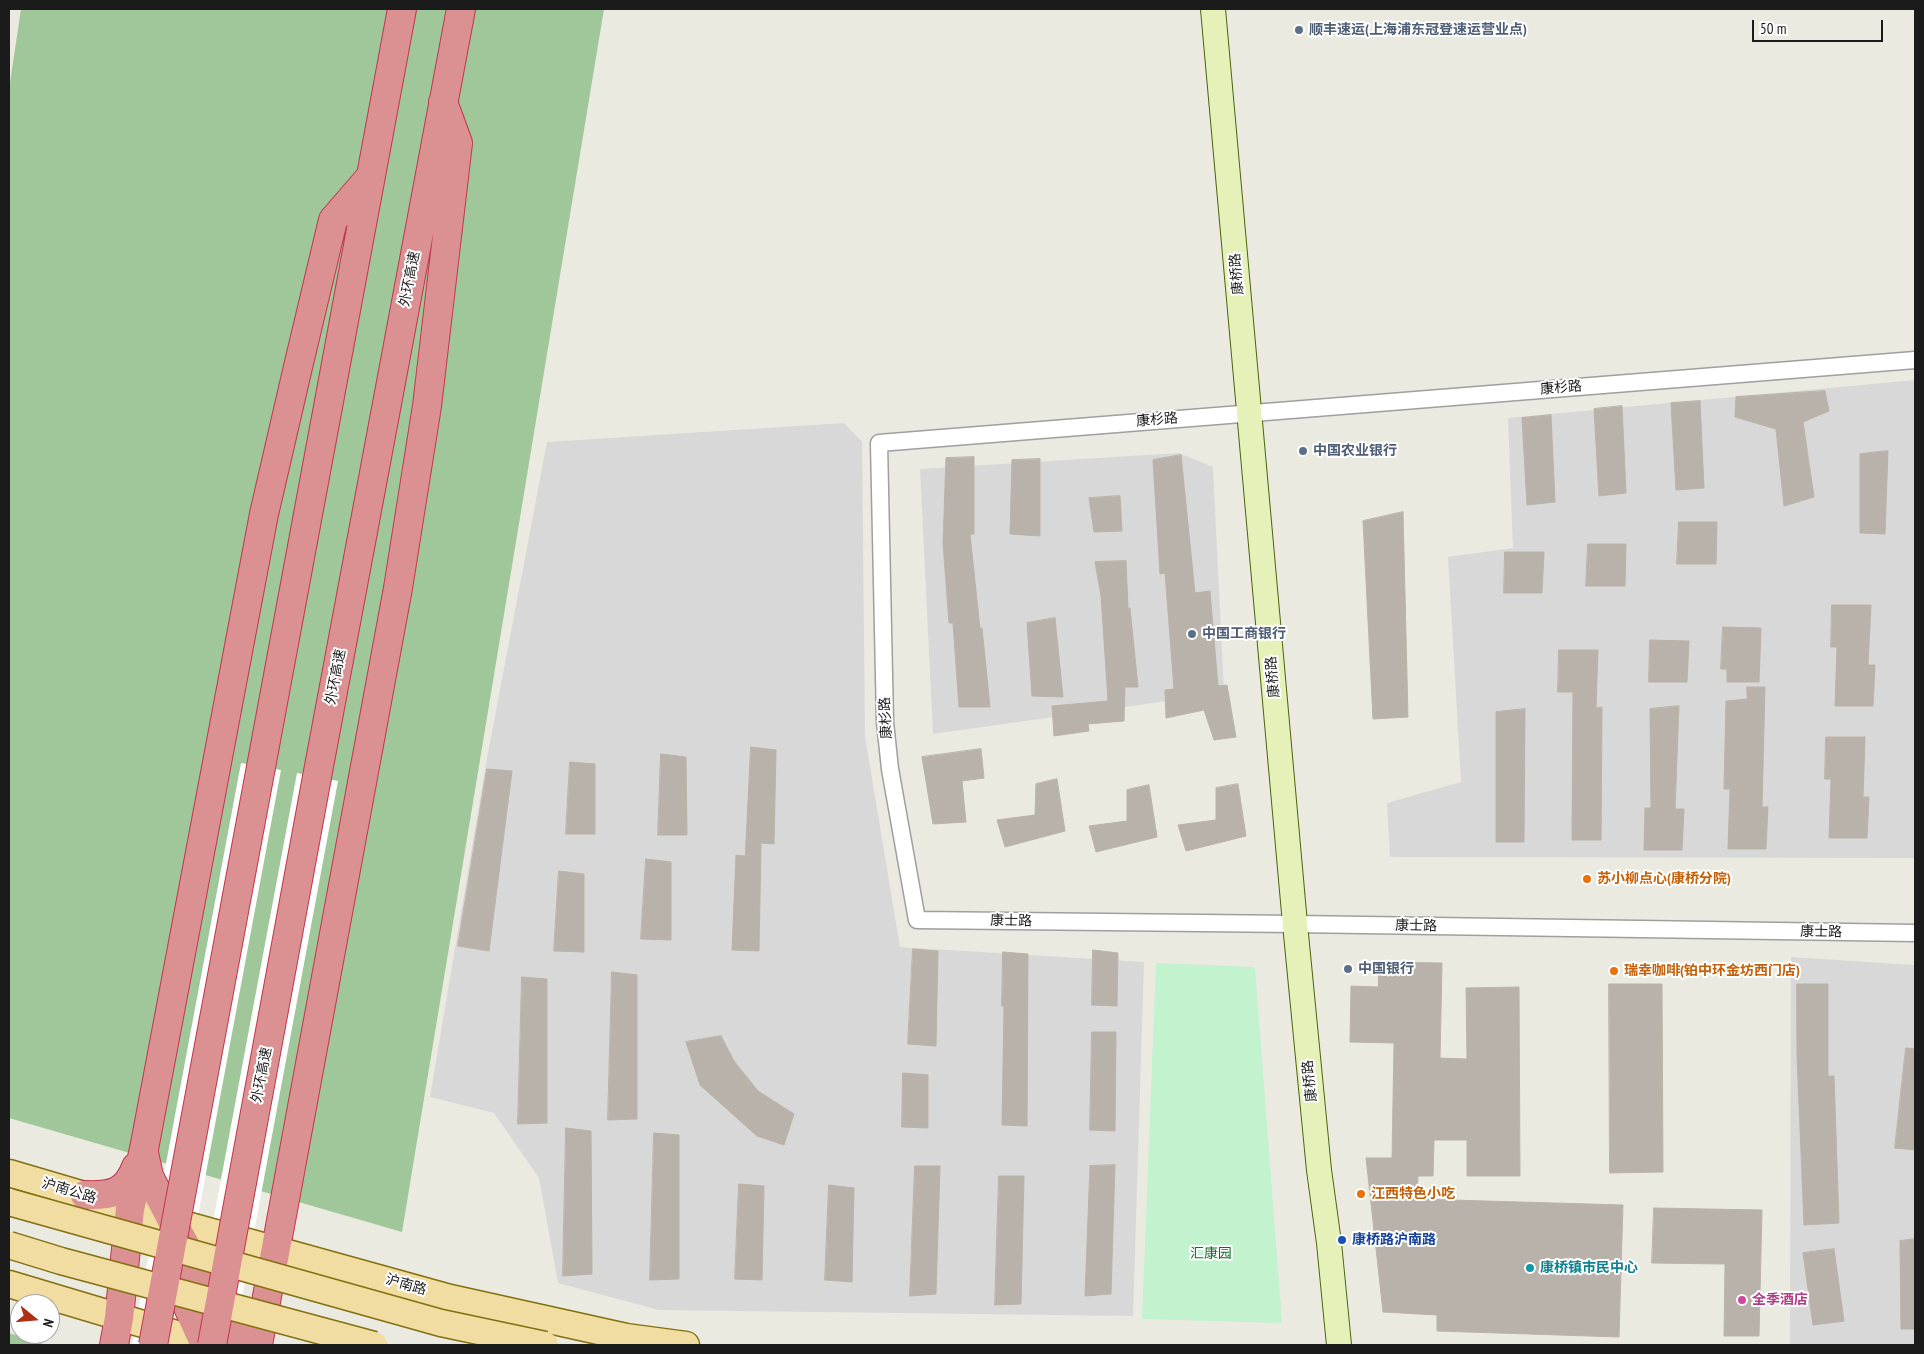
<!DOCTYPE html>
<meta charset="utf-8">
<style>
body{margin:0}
#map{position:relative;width:1924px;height:1354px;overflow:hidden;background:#ebeae1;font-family:"PT Sans Narrow",sans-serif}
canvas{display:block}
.frame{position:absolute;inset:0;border:10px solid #1b1b1b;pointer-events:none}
.north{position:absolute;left:10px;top:1294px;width:50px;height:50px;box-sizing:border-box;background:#fff;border:1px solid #a4a4a4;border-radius:50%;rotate:107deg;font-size:14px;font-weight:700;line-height:20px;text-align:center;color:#1b1b1b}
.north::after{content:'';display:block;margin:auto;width:18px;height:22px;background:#b12f15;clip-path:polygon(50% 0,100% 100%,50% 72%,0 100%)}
.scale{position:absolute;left:1752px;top:20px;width:131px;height:22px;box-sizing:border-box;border:2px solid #1b1b1b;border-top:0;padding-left:6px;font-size:15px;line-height:18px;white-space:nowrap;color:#1b1b1b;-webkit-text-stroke:4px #fff;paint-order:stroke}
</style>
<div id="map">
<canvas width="1924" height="1354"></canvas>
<div class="frame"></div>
<div class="north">N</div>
<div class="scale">50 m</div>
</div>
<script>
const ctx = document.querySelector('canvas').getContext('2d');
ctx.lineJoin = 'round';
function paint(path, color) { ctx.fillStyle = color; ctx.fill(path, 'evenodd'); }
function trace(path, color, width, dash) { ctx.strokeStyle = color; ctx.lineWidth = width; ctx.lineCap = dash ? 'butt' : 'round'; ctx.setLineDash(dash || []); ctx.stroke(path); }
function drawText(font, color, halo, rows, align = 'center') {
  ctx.font = font + ' "PT Sans Narrow","Noto Sans SC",sans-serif'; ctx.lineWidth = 4; ctx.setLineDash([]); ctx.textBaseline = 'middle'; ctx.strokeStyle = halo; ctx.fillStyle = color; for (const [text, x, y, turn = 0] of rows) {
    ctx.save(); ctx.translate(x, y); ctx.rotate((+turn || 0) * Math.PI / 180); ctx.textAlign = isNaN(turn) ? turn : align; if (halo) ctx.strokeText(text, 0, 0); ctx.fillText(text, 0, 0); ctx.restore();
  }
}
paint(new Path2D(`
 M 1915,380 L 1915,858 L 1390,857 L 1387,803 L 1461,782 L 1448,557 L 1513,548 L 1508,418 Z
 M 844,423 L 862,442 L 865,736 L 900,947 L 1144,962 L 1133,1316 L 659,1310 L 558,1283 L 539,1178 L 494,1113 L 430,1097 L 487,758 L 547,442 Z
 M 1179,453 L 1213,467 L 1224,693 L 933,734 L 920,469 Z
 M 1791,957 L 1915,965 L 1915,1345 L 1790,1345 Z`), '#d9d8d8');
paint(new Path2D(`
 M 21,9 L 604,9 L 402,1232 L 9,1118 L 9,89 Z
 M 9,1333 L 46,1345 L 9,1345 Z`), '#a0c79a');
paint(new Path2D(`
 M 1156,963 L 1255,967 L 1282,1323 L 1142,1319 Z`), '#c2f2ce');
paint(new Path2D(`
 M 241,763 L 281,770 L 174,1345 L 132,1345 Z
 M 297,773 L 338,781 L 233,1345 L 190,1345 Z`), '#fff');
const building = new Path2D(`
 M 1825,391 L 1829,411 L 1803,422 L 1814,497 L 1784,506 L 1776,429 L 1735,417 L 1736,397 Z
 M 1700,401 L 1704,488 L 1676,490 L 1671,403 Z
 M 1622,406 L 1626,493 L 1599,496 L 1594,409 Z
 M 1551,415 L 1555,502 L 1527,505 L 1522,418 Z
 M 1888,451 L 1885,534 L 1860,533 L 1860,454 Z
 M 1181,455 L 1195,593 L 1210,591 L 1218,686 L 1227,685 L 1236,737 L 1214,740 L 1204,710 L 1166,718 L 1165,690 L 1174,689 L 1165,573 L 1160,574 L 1153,460 Z
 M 974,457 L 974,534 L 970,534 L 980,629 L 982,628 L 990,707 L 959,707 L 953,623 L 949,623 L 943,543 L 946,458 Z
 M 1040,459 L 1040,536 L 1010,534 L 1012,460 Z
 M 1120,496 L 1122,531 L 1094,532 L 1089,498 Z
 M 1403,512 L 1408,717 L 1373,719 L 1363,521 Z
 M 1679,522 L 1717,522 L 1716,564 L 1677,564 Z
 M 1588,544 L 1626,544 L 1625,586 L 1586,586 Z
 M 1505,552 L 1544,552 L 1542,593 L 1504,593 Z
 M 1126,561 L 1128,608 L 1130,608 L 1138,687 L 1125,687 L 1124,721 L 1088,724 L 1089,731 L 1054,736 L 1052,706 L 1108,701 L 1101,596 L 1095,562 Z
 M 1832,605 L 1871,605 L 1868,665 L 1875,665 L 1873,706 L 1835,706 L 1837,647 L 1831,647 Z
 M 1055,618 L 1063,697 L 1032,696 L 1027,623 Z
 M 1723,627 L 1761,628 L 1759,682 L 1727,682 L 1727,669 L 1721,669 Z
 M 1650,640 L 1689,641 L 1687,682 L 1649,682 Z
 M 1559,650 L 1598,650 L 1596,708 L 1602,707 L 1601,840 L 1572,840 L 1573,692 L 1558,692 Z
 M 1747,687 L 1765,687 L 1762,807 L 1768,807 L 1766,849 L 1728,849 L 1730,789 L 1724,789 L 1726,701 L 1747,699 Z
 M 1679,706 L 1675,809 L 1684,809 L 1682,850 L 1644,850 L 1645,808 L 1651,808 L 1650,709 Z
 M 1525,709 L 1524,842 L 1496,842 L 1496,712 Z
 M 1826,737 L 1865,737 L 1863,797 L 1869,797 L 1867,838 L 1829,838 L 1831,779 L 1825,779 Z
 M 751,747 L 776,750 L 774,844 L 761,843 L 759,951 L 732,950 L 736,855 L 745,856 Z
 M 981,749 L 984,778 L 962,781 L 966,822 L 933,824 L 922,757 Z
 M 661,754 L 686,757 L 687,835 L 658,835 Z
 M 570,762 L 595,764 L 595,834 L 566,834 Z
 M 487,769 L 512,771 L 489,951 L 458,946 Z
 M 1057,779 L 1065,831 L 1005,847 L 997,820 L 1035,815 L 1036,784 Z
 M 1238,784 L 1246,836 L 1186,851 L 1178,825 L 1216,820 L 1216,788 Z
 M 1149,785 L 1157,837 L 1096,852 L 1089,826 L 1127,821 L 1127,790 Z
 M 646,859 L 671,862 L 671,940 L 641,939 Z
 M 559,871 L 584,874 L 584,952 L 554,951 Z
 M 913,949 L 938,951 L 936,1046 L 908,1044 Z
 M 1093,950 L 1118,953 L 1117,1006 L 1092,1005 Z
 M 1003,952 L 1028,954 L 1027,1126 L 1002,1125 L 1004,1006 L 1002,1006 Z
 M 1379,962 L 1442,963 L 1440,1058 L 1467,1059 L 1466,988 L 1519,987 L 1520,1176 L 1467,1176 L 1467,1140 L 1434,1140 L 1433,1176 L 1418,1176 L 1417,1199 L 1623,1205 L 1619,1337 L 1437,1331 L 1437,1315 L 1383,1312 L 1366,1158 L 1392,1158 L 1394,1043 L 1350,1042 L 1351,986 L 1378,987 Z
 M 612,972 L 637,975 L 637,1119 L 608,1120 Z
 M 522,977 L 547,979 L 547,1123 L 518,1124 Z
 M 1609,984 L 1662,984 L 1663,1172 L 1610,1173 Z
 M 1797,984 L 1828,984 L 1828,1076 L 1834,1076 L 1839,1223 L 1804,1225 L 1797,1056 Z
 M 1092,1032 L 1116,1032 L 1115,1131 L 1090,1130 Z
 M 721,1036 L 734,1061 L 758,1091 L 794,1114 L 784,1145 L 757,1136 L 700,1085 L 686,1042 Z
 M 1906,1048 L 1915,1049 L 1915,1150 L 1895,1148 Z
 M 903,1073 L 928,1075 L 928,1128 L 902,1127 Z
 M 566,1128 L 591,1131 L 592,1274 L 563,1276 Z
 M 654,1133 L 679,1135 L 679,1279 L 650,1280 Z
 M 1115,1165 L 1111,1294 L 1085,1296 L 1090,1166 Z
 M 915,1166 L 940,1166 L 936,1294 L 910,1296 Z
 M 999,1176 L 1024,1176 L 1021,1304 L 995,1305 Z
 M 739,1184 L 764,1186 L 762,1280 L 735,1279 Z
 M 829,1185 L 854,1188 L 852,1282 L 825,1280 Z
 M 1654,1208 L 1762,1210 L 1759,1336 L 1724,1336 L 1725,1264 L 1652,1263 Z
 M 1915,1239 L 1915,1329 L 1901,1329 L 1900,1241 Z
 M 1834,1249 L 1844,1321 L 1813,1325 L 1803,1253 Z`);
paint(building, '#b8b2ab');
trace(building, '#bbb3a6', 1);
const minor = new Path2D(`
 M 1915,360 L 879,443 L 885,722 L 890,769 L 917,920 L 1295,924 L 1915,933`);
const secondary = new Path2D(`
 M 1213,9 L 1295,924 L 1319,1170 L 1329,1243 L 1339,1345`);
const primary = new Path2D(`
 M 9,1173 L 172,1221 L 450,1298 L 626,1337 L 686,1345
 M 9,1284 L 213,1345`);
const motorway = new Path2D(`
 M 261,767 L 402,9
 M 317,777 L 461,9
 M 144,1153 L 149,1176 L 172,1221 L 230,1326 L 246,1345
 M 85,1195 C 112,1196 126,1193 136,1167
 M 174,1276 L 205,1345
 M 114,1345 L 119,1318 L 130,1209 L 144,1149 L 250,588 L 264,514 L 298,367 L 333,220 L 371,176
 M 258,1345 L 398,588 L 427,406 L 458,143 L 443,102`);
trace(minor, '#9f9f9f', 19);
trace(secondary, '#4d6410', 26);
trace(primary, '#82700f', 29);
trace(motorway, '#c2364e', 30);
trace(minor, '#fff', 16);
trace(secondary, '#e5f1b9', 24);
trace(primary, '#f1dca1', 26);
trace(motorway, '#db9092', 28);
const primaryBridge = new Path2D(`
 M 9,1202 L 441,1323 L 545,1345
 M 9,1245 L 61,1261 L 374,1345`);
const motorwayBridge = new Path2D(`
 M 153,1345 L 261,767
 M 212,1345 L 317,777`);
trace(primaryBridge, '#82700f', 29, []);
trace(motorwayBridge, '#c2364e', 30, []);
trace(primaryBridge, '#f1dca1', 26);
trace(motorwayBridge, '#db9092', 28);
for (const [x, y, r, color] of [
 [1299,30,5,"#5c6f8a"],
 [1303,451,5,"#5c6f8a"],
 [1192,634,5,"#5c6f8a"],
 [1587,879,5,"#e8710a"],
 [1348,969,5,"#5c6f8a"],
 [1614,971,5,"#e8710a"],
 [1361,1194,5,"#e8710a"],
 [1342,1240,5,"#1a4fb4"],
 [1530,1268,5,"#0f9aa8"],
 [1742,1300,5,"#d1479c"]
]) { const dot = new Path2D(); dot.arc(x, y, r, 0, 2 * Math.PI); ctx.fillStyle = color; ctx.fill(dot); trace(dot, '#fff', 2); }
drawText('bold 14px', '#4e5e75', '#fff', [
 ["顺丰速运(上海浦东冠登速运营业点)",1309,30],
 ["中国农业银行",1313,451],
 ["中国工商银行",1202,634],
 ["中国银行",1358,969]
], 'left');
drawText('14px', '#1b1b1b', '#fff', [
 ["康桥路",1237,274,-95],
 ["外环高速",410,279,-79],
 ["康杉路",1561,388,-5],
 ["康杉路",1157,420,-5],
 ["外环高速",336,677,-79],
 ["康桥路",1273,677,-95],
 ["康杉路",886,718,-93],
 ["康士路",1011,921,1],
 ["康士路",1416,926,1],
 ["康士路",1821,932,1],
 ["外环高速",262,1075,-79],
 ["康桥路",1310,1081,-96],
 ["沪南公路",69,1191,17],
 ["沪南路",406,1285,16]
]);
drawText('bold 14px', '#c56008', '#fff', [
 ["苏小柳点心(康桥分院)",1597,879],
 ["瑞幸咖啡(铂中环金坊西门店)",1624,971],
 ["江西特色小吃",1371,1194]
], 'left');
drawText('bold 14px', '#164399', '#fff', [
 ["康桥路沪南路",1352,1240]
], 'left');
drawText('14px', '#166c2c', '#fff', [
 ["汇康园",1211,1254]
]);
drawText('bold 14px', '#0d838f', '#fff', [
 ["康桥镇市民中心",1540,1268]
], 'left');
drawText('bold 14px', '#b23c85', '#fff', [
 ["全季酒店",1752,1300]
], 'left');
</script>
